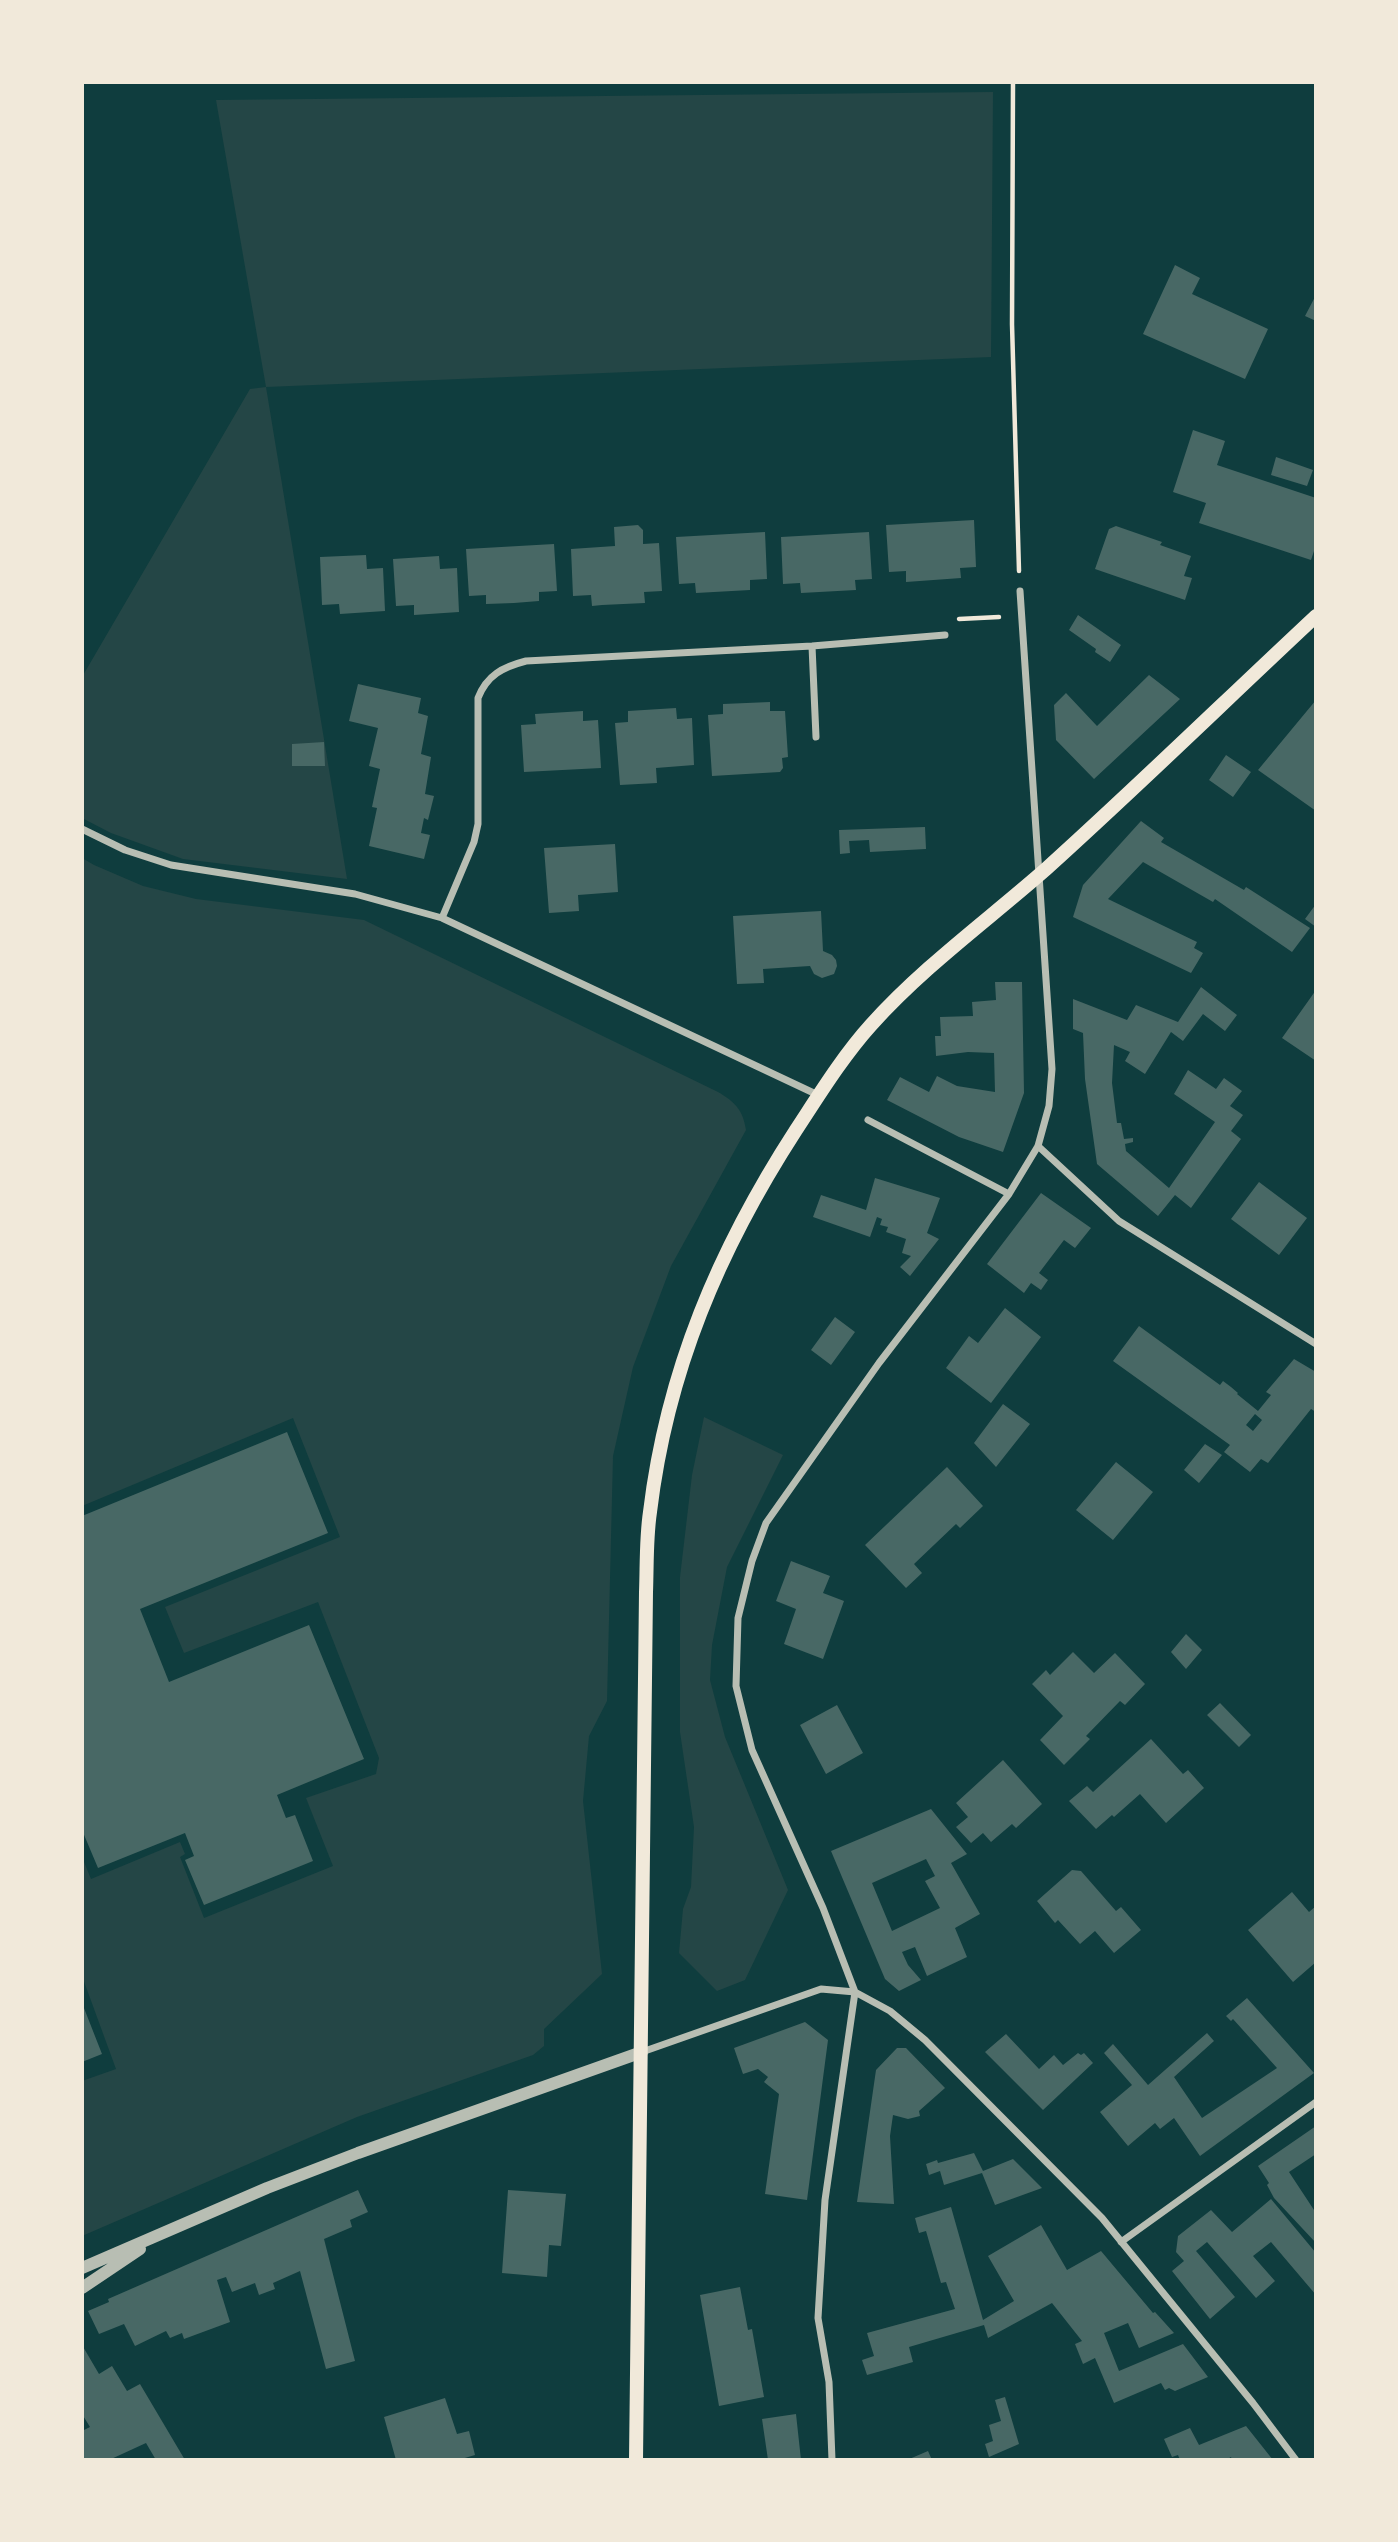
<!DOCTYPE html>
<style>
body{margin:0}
#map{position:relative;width:1398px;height:2542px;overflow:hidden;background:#0f3d3e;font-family:"Noto Sans",sans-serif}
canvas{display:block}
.frame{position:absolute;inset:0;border:84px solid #f1e9da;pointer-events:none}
</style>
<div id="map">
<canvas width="1398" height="2542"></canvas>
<div class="frame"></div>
</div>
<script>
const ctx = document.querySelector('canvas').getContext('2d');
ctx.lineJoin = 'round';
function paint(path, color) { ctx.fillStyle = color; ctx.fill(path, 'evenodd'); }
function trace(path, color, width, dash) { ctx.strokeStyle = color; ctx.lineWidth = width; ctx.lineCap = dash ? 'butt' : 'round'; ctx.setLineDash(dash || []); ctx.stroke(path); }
paint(new Path2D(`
 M 993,92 L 991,357 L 266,387 L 347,879 L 183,859 L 111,833 L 82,818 L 82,677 L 250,389 L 266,387 L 216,100 Z
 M 82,858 L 94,865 L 143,886 L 196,899 L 364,920 L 718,1092 C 735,1102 743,1110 746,1130 L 671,1266 L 633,1367 L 613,1456 L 607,1701 L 589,1736 L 583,1801 L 602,1974 L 544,2029 L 544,2046 L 533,2055 L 357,2117 L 82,2236 L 82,2081 L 116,2069 L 82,1976 L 82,1857 L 91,1879 L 180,1842 L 185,1854 L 180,1857 L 204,1918 L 333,1866 L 306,1798 L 376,1774 L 379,1758 L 318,1602 L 184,1653 L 165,1607 L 340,1537 L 293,1418 L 82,1506 Z
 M 704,1417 L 783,1455 L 727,1567 L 712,1645 L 710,1680 L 725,1737 L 788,1890 L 745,1980 L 717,1991 L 679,1953 L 683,1909 L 691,1887 L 694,1827 L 680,1732 L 680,1577 L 692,1475 Z`), '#244646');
paint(new Path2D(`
 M 1175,265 L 1200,278 L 1192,294 L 1268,329 L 1245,379 L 1143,334 Z
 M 1316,295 L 1316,321 L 1305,316 Z
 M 1193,430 L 1225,441 L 1217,465 L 1316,498 L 1316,545 L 1311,560 L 1199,523 L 1206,503 L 1173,492 Z
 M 1276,457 L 1313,470 L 1307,486 L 1271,475 Z
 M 974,520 L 976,567 L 960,568 L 961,578 L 906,582 L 906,571 L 889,572 L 886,525 Z
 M 638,525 L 643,530 L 643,544 L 659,543 L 662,591 L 644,592 L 645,603 L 602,605 L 592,606 L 591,595 L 573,596 L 571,549 L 615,546 L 614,527 Z
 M 1116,526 L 1162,542 L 1160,545 L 1191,556 L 1184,576 L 1192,578 L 1185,600 L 1095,569 L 1109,529 Z
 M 765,532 L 767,579 L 750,580 L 750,590 L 696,593 L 695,583 L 679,584 L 676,537 Z
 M 869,532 L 872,579 L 855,580 L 856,590 L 801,593 L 800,583 L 783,584 L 781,537 Z
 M 554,544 L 557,591 L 539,592 L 539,601 L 514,603 L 486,604 L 486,595 L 469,596 L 466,549 Z
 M 366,555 L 367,569 L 383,568 L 385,611 L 340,614 L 339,604 L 322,605 L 320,557 Z
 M 439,556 L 440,569 L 457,568 L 459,612 L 414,615 L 414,605 L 396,606 L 393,559 Z
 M 1078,615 L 1121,645 L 1110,662 L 1095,652 L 1096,649 L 1069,630 Z
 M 1149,675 L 1180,699 L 1094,779 L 1056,740 L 1054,705 L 1066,693 L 1097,726 Z
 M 358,684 L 421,698 L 418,713 L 428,716 L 421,754 L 431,757 L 425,794 L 434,796 L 428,820 L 424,818 L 421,833 L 430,835 L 424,859 L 369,846 L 377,808 L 372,807 L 380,769 L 369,766 L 378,728 L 349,721 Z
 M 1316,700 L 1316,811 L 1258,770 Z
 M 770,702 L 770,711 L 785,711 L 788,757 L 782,758 L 783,768 L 780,772 L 712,776 L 708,715 L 723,714 L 723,704 Z
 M 676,708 L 677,719 L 692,718 L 694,765 L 656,768 L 657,783 L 620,785 L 615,723 L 628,722 L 628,711 Z
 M 583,711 L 583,721 L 598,720 L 601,768 L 524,772 L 521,725 L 536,724 L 535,714 Z
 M 324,742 L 325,766 L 292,766 L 292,744 Z
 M 1226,755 L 1251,772 L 1233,797 L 1209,780 Z
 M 1141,821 L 1164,838 L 1161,842 L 1244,890 L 1246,887 L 1310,928 L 1292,952 L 1215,899 L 1213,902 L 1143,862 L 1108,899 L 1197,942 L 1194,948 L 1203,953 L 1191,973 L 1073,917 L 1083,885 Z
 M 925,827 L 926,849 L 870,852 L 869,840 L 849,841 L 850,853 L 840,854 L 839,830 Z
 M 615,844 L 618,892 L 578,895 L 579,911 L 549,913 L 544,848 Z
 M 1316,904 L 1316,927 L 1305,919 Z
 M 821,911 L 823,951 L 832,955 L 836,960 L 837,966 L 834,974 L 822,978 L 814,974 L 810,966 L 763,969 L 764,983 L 737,984 L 733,916 Z
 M 995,982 L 1022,982 L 1024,1093 L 1003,1152 L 959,1137 L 887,1100 L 900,1077 L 929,1092 L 937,1076 L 957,1086 L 995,1092 L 994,1053 L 968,1052 L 936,1056 L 935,1036 L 941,1036 L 940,1017 L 973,1016 L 972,1002 L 996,1000 Z
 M 1201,987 L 1237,1015 L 1225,1031 L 1203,1014 L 1183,1041 L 1171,1032 L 1145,1074 L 1125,1061 L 1130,1052 L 1114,1045 L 1112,1083 L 1117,1123 L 1121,1123 L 1124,1139 L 1133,1138 L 1133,1142 L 1125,1144 L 1126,1151 L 1169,1188 L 1215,1122 L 1174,1094 L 1188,1070 L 1216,1089 L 1224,1078 L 1242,1091 L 1230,1106 L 1243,1115 L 1231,1131 L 1241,1139 L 1191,1208 L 1175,1195 L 1158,1216 L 1097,1164 L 1085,1079 L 1083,1033 L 1073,1029 L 1073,999 L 1127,1020 L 1136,1005 L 1178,1022 Z
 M 1316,990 L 1316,1061 L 1282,1038 Z
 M 875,1178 L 940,1198 L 927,1233 L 939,1239 L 910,1276 L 900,1267 L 911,1256 L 902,1253 L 906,1239 L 886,1232 L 888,1227 L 880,1225 L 882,1219 L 877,1217 L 870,1237 L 813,1217 L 821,1195 L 866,1210 Z
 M 1259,1182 L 1307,1218 L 1279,1255 L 1231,1219 Z
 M 1041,1193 L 1091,1228 L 1075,1248 L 1064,1240 L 1039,1273 L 1048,1280 L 1041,1290 L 1031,1283 L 1024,1293 L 987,1264 Z
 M 1005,1308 L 1041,1337 L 991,1403 L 946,1368 L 969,1336 L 978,1343 Z
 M 835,1317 L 855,1332 L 831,1365 L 811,1350 Z
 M 1139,1326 L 1220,1385 L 1223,1381 L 1231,1387 L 1238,1393 L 1237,1394 L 1258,1411 L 1271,1395 L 1266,1392 L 1294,1359 L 1316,1372 L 1316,1412 L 1311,1409 L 1268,1463 L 1261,1459 L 1250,1472 L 1224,1452 L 1230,1445 L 1113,1361 ZM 1255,1414 L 1262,1420 L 1253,1431 L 1246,1425 Z
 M 1003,1404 L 1030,1424 L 996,1467 L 974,1443 Z
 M 287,1432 L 328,1533 L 140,1609 L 169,1682 L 309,1625 L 364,1759 L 277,1795 L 286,1818 L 295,1815 L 313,1861 L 204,1905 L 185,1860 L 194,1856 L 185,1833 L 98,1868 L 82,1830 L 82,1516 Z
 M 1205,1444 L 1222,1455 L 1199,1483 L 1184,1470 Z
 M 1116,1462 L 1153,1492 L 1113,1540 L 1076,1510 Z
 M 947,1467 L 983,1506 L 960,1528 L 956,1524 L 914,1564 L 922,1573 L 906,1588 L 865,1545 Z
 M 791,1561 L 830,1576 L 823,1593 L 844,1601 L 823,1659 L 784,1644 L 796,1609 L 776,1601 Z
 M 1186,1634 L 1202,1650 L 1186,1669 L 1171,1652 Z
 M 1073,1652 L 1094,1673 L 1115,1653 L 1145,1684 L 1125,1705 L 1120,1701 L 1086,1736 L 1090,1739 L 1064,1765 L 1040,1740 L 1063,1716 L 1032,1684 L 1046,1670 L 1050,1675 Z
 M 1220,1703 L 1251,1735 L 1239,1747 L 1207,1715 Z
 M 837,1705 L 863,1753 L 826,1774 L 800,1725 Z
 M 1151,1739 L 1183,1774 L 1188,1770 L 1204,1788 L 1166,1823 L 1140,1794 L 1114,1817 L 1112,1815 L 1096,1829 L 1069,1801 L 1087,1786 L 1093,1792 Z
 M 1003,1760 L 1042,1804 L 1016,1828 L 1012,1824 L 991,1842 L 983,1833 L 971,1843 L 956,1827 L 968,1817 L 956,1803 Z
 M 931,1809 L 967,1854 L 951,1863 L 980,1914 L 955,1928 L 967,1957 L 927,1976 L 915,1947 L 902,1952 L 908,1965 L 921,1980 L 899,1991 L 885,1979 L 831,1851 ZM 926,1859 L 935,1876 L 925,1881 L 940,1908 L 892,1931 L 872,1883 Z
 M 1072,1870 L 1081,1871 L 1116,1911 L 1121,1907 L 1141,1930 L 1114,1953 L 1095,1931 L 1080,1944 L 1058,1920 L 1055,1923 L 1037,1901 Z
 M 1292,1892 L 1309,1912 L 1316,1906 L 1316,1962 L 1293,1982 L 1248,1930 Z
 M 1247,1998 L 1314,2073 L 1200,2156 L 1174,2118 L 1160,2129 L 1155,2123 L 1128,2146 L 1100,2112 L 1132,2085 L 1104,2053 L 1113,2044 L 1148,2085 L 1207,2033 L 1214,2041 L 1174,2077 L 1202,2118 L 1277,2068 L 1233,2019 L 1231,2021 L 1226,2016 Z
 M 82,2003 L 102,2054 L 82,2062 Z
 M 805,2022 L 828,2040 L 807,2200 L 765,2194 L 779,2094 L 764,2082 L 768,2077 L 758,2069 L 743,2074 L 734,2048 Z
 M 1006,2034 L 1039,2069 L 1054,2055 L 1063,2065 L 1078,2053 L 1081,2055 L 1084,2053 L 1093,2063 L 1043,2110 L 985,2052 Z
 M 897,2048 L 906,2048 L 945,2088 L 919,2111 L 920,2116 L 908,2119 L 893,2115 L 890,2136 L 894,2204 L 857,2202 L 876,2070 Z
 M 1316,2126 L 1316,2154 L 1289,2172 L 1314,2210 L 1316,2208 L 1316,2243 L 1274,2198 L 1267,2185 L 1269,2183 L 1258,2166 Z
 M 974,2153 L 983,2171 L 1013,2159 L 1042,2188 L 995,2205 L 982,2173 L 944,2185 L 940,2171 L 929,2175 L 926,2164 L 937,2160 L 938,2163 Z
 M 358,2190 L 368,2212 L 350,2220 L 352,2227 L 324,2239 L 355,2361 L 326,2369 L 300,2271 L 273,2283 L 275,2289 L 259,2295 L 255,2283 L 232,2292 L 226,2277 L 217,2280 L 230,2322 L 184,2339 L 182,2333 L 170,2338 L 166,2331 L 135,2346 L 124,2324 L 99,2334 L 88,2311 L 109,2302 L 108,2299 Z
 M 508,2190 L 566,2194 L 561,2246 L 549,2245 L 547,2277 L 502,2273 Z
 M 1271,2199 L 1316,2253 L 1316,2295 L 1271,2242 L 1253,2256 L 1275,2281 L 1256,2298 L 1207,2242 L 1196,2251 L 1235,2297 L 1210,2319 L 1172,2271 L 1184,2261 L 1176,2252 L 1178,2236 L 1211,2210 L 1232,2232 Z
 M 951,2207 L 983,2320 L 1014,2301 L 988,2256 L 1041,2225 L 1067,2270 L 1101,2251 L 1153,2313 L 1155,2312 L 1174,2333 L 1139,2348 L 1128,2323 L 1104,2333 L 1119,2371 L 1183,2344 L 1208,2377 L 1175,2391 L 1169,2388 L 1165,2390 L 1161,2383 L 1114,2403 L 1095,2358 L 1083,2364 L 1075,2344 L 1082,2341 L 1052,2303 L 988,2338 L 984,2325 L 909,2347 L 913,2362 L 867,2375 L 862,2360 L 874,2356 L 867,2333 L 955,2309 L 946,2282 L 941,2283 L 926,2231 L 919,2233 L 915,2218 Z
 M 740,2287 L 748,2330 L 752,2329 L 764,2397 L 719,2406 L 700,2295 Z
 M 82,2345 L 99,2374 L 112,2366 L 127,2391 L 140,2384 L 185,2460 L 156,2460 L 146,2443 L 109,2460 L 82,2460 L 82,2427 L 84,2430 L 90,2427 L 82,2414 Z
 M 1005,2397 L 1019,2444 L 989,2457 L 985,2444 L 993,2441 L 989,2425 L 1001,2421 L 995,2400 Z
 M 445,2398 L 457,2434 L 469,2431 L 475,2455 L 458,2460 L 396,2460 L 384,2417 Z
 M 796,2414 L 801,2460 L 768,2460 L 762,2419 Z
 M 1246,2426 L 1273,2460 L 1232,2460 L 1231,2457 L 1226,2460 L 1180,2460 L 1178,2455 L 1172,2457 L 1164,2439 L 1190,2428 L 1199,2445 Z
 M 928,2451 L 932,2460 L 907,2460 Z`), '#486865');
trace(new Path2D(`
 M 1013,82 L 1012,324 L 1019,571
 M 959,619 L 999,617`), '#f1e9da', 4.5);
trace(new Path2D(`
 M 812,646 L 816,737
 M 82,829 L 125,850 L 171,865 L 355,894 L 442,918 L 818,1095
 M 442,918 L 474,842 L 478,824 L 478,698 C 487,675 503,667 526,661 L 812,646 L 945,635
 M 868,1120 L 1009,1194
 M 1038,1146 L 1119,1221 L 1316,1344
 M 642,2052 L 821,1989 L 855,1992 L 890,2011 L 925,2040 L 1102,2218 L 1253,2403 L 1296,2460
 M 1121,2242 L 1316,2102
 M 832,2460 L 829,2382 L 818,2318 L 825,2200 L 855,1992 L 823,1908 L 752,1750 L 736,1686 L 738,1618 L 752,1561 L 766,1523 L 879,1363 L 1009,1194 L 1038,1146 L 1049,1106 L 1052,1069 L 1020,591`), '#b8beb3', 7);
trace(new Path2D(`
 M 82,2268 L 267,2188 L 358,2153 L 642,2052
 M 82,2288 L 140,2249`), '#b8beb3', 12);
trace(new Path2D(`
 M 636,2460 L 646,1592 C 647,1566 646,1539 650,1512 C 667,1371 719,1249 796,1130 C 819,1095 843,1056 871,1025 C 923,967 988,920 1046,869 C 1138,786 1226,700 1316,616`), '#f1e9da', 14);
</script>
